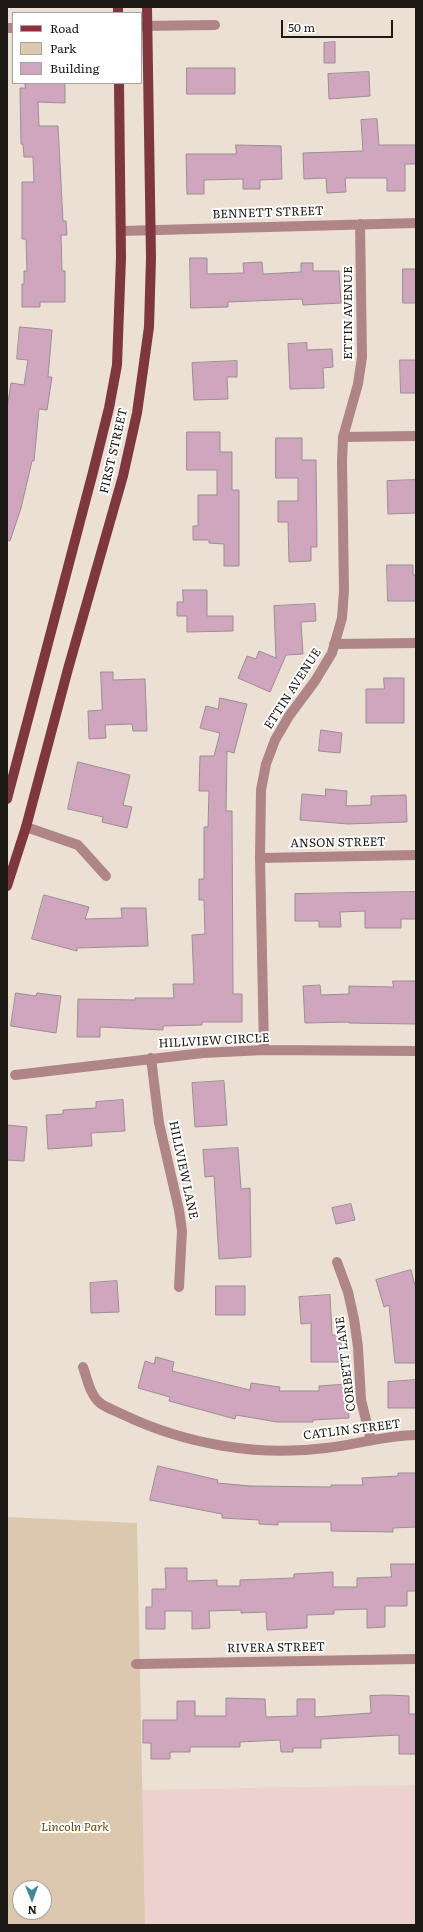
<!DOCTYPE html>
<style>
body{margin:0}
#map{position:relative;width:423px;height:1932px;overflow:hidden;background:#ebe0d3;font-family:Literata,serif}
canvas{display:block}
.frame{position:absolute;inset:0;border:8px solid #1d1914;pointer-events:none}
.legend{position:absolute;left:12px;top:12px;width:130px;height:72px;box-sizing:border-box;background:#fff;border:1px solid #a5a3a1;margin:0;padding:5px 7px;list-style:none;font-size:12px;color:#1d1914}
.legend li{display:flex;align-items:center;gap:8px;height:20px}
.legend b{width:20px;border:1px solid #a5a3a1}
.north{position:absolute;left:12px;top:1880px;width:40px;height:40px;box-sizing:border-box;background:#fff;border:1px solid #a5a3a1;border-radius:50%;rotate:179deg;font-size:11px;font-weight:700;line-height:16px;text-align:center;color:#1d1914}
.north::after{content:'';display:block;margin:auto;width:14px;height:18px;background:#448896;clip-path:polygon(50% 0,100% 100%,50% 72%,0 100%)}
.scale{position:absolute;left:281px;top:20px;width:112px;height:18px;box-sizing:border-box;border:2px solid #1d1914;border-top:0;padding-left:5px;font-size:12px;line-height:14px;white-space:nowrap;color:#1d1914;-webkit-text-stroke:3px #fff;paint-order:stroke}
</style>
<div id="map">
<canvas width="423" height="1932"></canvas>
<div class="frame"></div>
<ul class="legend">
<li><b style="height:5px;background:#7e3740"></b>Road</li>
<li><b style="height:11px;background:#dcc8af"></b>Park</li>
<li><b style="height:11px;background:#cfa6bd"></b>Building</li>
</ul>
<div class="north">N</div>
<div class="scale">50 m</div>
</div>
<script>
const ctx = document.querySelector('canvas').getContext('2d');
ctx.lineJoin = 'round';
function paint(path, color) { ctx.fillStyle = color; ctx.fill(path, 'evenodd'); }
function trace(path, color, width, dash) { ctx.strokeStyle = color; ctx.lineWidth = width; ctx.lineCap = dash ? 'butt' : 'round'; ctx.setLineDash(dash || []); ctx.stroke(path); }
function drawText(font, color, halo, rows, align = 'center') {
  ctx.font = font + ' Literata,serif'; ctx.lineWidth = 4; ctx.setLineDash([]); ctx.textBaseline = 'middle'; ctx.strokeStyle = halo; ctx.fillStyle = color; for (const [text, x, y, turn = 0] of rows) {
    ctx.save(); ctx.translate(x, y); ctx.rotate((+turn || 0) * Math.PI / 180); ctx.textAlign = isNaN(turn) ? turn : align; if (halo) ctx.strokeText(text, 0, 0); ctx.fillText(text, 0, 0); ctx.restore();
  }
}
paint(new Path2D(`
 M 416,1785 L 416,1925 L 145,1925 L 142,1790 Z`), '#ecd1cf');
paint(new Path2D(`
 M 7,1517 L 137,1523 L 145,1925 L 7,1925 ZM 20,1888 L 44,1888 L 44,1912 L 20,1912 Z`), '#dcc8af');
const building = new Path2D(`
 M 335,42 L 335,63 L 324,63 L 324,43 Z
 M 187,68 L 235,68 L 235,94 L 187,94 Z
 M 369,72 L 370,96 L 329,99 L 328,74 Z
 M 25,83 L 65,83 L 65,103 L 38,102 L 39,126 L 58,126 L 63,221 L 66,221 L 67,235 L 61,235 L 62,271 L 65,271 L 65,302 L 40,302 L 40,307 L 22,307 L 22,284 L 24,284 L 24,271 L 27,271 L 26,239 L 22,239 L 22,182 L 34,182 L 33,157 L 24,157 L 23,144 L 21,144 L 20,88 L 25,88 Z
 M 377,119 L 379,145 L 416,145 L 416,164 L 405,164 L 405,191 L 387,191 L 387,178 L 345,178 L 346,192 L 327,193 L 326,178 L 304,179 L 303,153 L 363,151 L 361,120 Z
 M 236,145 L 281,146 L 282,179 L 260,180 L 260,189 L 243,189 L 243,179 L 204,180 L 204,194 L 187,194 L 186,154 L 236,154 Z
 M 190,258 L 207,258 L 207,274 L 244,273 L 243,263 L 262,262 L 263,274 L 301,272 L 301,263 L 313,263 L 313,271 L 339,271 L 341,303 L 303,305 L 302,299 L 228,302 L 228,307 L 191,308 Z
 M 403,269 L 416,269 L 416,303 L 403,303 Z
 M 20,327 L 52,330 L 48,377 L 52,377 L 47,410 L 39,409 L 34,461 L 32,461 L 21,508 L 10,541 L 7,540 L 7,408 L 11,383 L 24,385 L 28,360 L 17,359 Z
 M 307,343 L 307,350 L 332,349 L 333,367 L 323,368 L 324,388 L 290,389 L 288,344 Z
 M 400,360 L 416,360 L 416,393 L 401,393 Z
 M 237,361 L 237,377 L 227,377 L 228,399 L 194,400 L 192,363 Z
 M 187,432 L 220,432 L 220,452 L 232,452 L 232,490 L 239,490 L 239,566 L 224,566 L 224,544 L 209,543 L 209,540 L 193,540 L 193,526 L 198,526 L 198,495 L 217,495 L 217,470 L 187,470 Z
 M 276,438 L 302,438 L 302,460 L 316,460 L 317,547 L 311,547 L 311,561 L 289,562 L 288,522 L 278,522 L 278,501 L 298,501 L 298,478 L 276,478 Z
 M 416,480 L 416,513 L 388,514 L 387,481 Z
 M 387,565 L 413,565 L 413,575 L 416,575 L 416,601 L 388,601 Z
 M 183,590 L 207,590 L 207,616 L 233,616 L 233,631 L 187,632 L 187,616 L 177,616 L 177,602 L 183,602 Z
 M 315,604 L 316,621 L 301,622 L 303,654 L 286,655 L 270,692 L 238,678 L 247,656 L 256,659 L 259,651 L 276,658 L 274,606 Z
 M 101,672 L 113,672 L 113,680 L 145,679 L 147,731 L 133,731 L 132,724 L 105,725 L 106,738 L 89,739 L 88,711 L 102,710 Z
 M 384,678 L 404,678 L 404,723 L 366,723 L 366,689 L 384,689 Z
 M 220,698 L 247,704 L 234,753 L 227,751 L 226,811 L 232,811 L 233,994 L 242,994 L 242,1022 L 202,1022 L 202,1025 L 163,1026 L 163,1030 L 100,1027 L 100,1037 L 77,1037 L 78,999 L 135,1000 L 135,998 L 174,998 L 173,984 L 194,984 L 192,935 L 205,934 L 204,900 L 199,900 L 199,879 L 204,879 L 204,827 L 208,827 L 209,791 L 199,791 L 200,756 L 214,756 L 220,733 L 200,728 L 206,706 L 218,709 Z
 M 321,730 L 342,733 L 340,753 L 319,751 Z
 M 78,762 L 130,775 L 123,805 L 132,807 L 127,828 L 102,822 L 103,817 L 68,809 Z
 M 326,789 L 347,791 L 346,806 L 371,805 L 371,796 L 406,795 L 407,822 L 348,824 L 300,820 L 302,794 L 325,796 Z
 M 416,892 L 416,919 L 401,919 L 401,928 L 365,928 L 365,911 L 340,912 L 341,927 L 319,927 L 319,921 L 295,921 L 295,894 Z
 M 44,895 L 89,907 L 85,919 L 122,918 L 121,908 L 146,908 L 148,946 L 77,948 L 77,951 L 32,939 Z
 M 393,981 L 416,981 L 416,1024 L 349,1023 L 349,1022 L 305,1023 L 303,986 L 320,985 L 321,995 L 349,994 L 349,986 L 393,987 Z
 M 16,993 L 36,996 L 37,993 L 61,996 L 56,1033 L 11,1026 Z
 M 224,1081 L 227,1125 L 195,1127 L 192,1083 Z
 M 123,1100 L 125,1131 L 91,1133 L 92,1146 L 48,1149 L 46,1115 L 63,1114 L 63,1110 L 96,1108 L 96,1102 Z
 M 7,1125 L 27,1127 L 24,1161 L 7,1160 Z
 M 238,1148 L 241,1189 L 250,1188 L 251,1257 L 219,1259 L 214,1176 L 205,1177 L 203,1150 Z
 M 351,1204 L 355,1220 L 336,1224 L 332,1208 Z
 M 411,1270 L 416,1289 L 416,1363 L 395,1363 L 389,1305 L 384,1307 L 376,1280 Z
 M 117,1281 L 119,1312 L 91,1313 L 90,1283 Z
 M 216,1286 L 245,1286 L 245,1315 L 216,1315 Z
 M 330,1295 L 332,1335 L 341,1335 L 341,1362 L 311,1362 L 311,1323 L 301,1324 L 299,1297 Z
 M 156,1357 L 174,1362 L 172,1371 L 250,1390 L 251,1383 L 280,1387 L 279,1391 L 319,1391 L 319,1386 L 347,1384 L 349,1418 L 313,1420 L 313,1422 L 277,1422 L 236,1415 L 235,1419 L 169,1401 L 170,1397 L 138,1388 L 145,1361 L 154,1364 Z
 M 416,1380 L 416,1408 L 388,1408 L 388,1382 Z
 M 158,1466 L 218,1480 L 217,1483 L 251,1486 L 331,1487 L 331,1485 L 363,1485 L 362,1478 L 398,1476 L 398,1473 L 416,1473 L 416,1527 L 393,1528 L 393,1532 L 331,1531 L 331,1522 L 278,1522 L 278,1525 L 259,1524 L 259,1520 L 222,1518 L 222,1514 L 150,1500 Z
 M 391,1564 L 416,1564 L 416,1591 L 407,1591 L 407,1606 L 385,1606 L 385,1627 L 367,1628 L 367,1609 L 334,1610 L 334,1614 L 307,1615 L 307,1628 L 267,1630 L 266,1612 L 241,1613 L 241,1610 L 209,1611 L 210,1628 L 192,1629 L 192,1611 L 165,1611 L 165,1629 L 146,1629 L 146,1607 L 152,1607 L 152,1589 L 166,1589 L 165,1568 L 187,1568 L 187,1581 L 217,1580 L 217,1586 L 240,1586 L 240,1580 L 294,1578 L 294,1574 L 333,1572 L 333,1587 L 357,1587 L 357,1578 L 391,1577 Z
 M 388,1695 L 409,1696 L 409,1714 L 416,1714 L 416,1754 L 399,1754 L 399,1735 L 321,1739 L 321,1748 L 293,1748 L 293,1752 L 281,1752 L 280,1740 L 240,1742 L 240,1747 L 190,1747 L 190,1752 L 170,1752 L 170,1759 L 151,1759 L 151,1743 L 143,1743 L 143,1720 L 177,1720 L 177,1701 L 195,1701 L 195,1716 L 226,1716 L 226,1698 L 265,1699 L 266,1717 L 297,1716 L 297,1699 L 315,1699 L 315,1717 L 371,1713 L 370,1696 Z`);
paint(building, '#cfa6bd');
trace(building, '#9c8d95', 1);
trace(new Path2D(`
 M 141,26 L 215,25
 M 7,28 L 13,28
 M 121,231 L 416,223
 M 343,437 L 416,436
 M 334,644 L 416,643
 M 26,827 L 78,845 L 106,876
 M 260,858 L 416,855
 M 264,1050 L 260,858 L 261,790 L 266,764 L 275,740 L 289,716 L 315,681 L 332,653 L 342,618 L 344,591 L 342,461 L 343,437 L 358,384 L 362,357 L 360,224
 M 151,1058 L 159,1123 L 179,1210 L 182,1231 L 179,1287
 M 15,1075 L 203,1053 L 264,1050 L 416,1051
 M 337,1262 L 348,1292 L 354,1319 L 358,1347 L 361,1400 L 371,1440
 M 83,1367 C 87,1378 90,1395 100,1403 C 106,1408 117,1411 124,1415 C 185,1444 258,1457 326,1448 C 356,1445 386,1435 416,1435
 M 136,1664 L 416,1659`), '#b08588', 10);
trace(new Path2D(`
 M 118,7 L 118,13
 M 7,799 L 93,472 L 109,408 L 117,365 L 121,258 L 119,83
 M 7,886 L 26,827 L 68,669 L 123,476 L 137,413 L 149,327 L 151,258 L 147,7`), '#7e3740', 10);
drawText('12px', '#1d1914', '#fff', [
 ["BENNETT STREET",268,213,-2],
 ["ETTIN AVENUE",348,313,-90],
 ["FIRST STREET",114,451,-77],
 ["ETTIN AVENUE",293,689,-57],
 ["ANSON STREET",338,843,-1],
 ["HILLVIEW CIRCLE",214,1041,-3],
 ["HILLVIEW LANE",183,1170,78],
 ["CORBETT LANE",346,1364,-97],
 ["CATLIN STREET",352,1430,-7],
 ["RIVERA STREET",276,1648,-1]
]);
drawText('italic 12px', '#6b4809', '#fff', [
 ["Lincoln Park",75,1827]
]);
</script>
